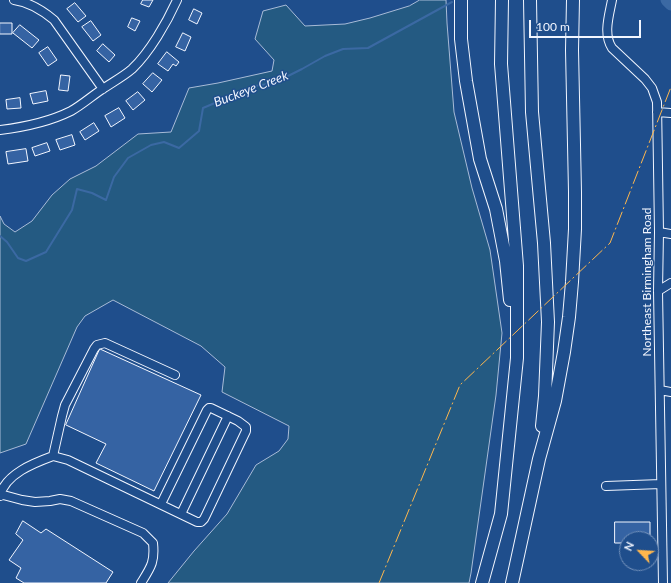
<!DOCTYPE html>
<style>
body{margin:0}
#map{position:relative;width:671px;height:583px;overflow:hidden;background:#1f4e8c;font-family:Lato,sans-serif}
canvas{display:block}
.north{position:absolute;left:619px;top:531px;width:40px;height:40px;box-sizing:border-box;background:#1f4e8c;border:1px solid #7391ba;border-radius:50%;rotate:295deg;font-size:11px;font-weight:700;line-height:16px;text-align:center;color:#f2f6ff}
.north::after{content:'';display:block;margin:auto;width:14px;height:18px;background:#ffb74d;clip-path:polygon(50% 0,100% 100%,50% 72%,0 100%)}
.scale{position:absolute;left:529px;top:20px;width:112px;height:18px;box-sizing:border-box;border:2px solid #f2f6ff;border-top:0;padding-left:5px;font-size:12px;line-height:14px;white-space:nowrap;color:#f2f6ff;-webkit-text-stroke:3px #1f4e8c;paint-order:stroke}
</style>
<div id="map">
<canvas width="671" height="583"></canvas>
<div class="north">N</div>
<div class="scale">100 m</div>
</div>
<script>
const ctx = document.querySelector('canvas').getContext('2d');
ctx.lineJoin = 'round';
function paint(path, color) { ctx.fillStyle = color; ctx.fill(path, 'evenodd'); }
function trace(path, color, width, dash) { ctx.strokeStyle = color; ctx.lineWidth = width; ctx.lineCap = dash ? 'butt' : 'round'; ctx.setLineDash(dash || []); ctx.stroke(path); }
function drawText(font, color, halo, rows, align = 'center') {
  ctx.font = font + ' Lato,sans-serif'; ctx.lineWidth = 3; ctx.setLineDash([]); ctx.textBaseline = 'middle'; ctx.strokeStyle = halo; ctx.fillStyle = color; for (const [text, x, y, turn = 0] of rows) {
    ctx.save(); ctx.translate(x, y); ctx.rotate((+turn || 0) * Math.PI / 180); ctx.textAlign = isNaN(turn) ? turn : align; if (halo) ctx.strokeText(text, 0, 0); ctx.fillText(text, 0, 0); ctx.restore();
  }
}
const green = new Path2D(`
 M 420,0 L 446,0 L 447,23 L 454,112 L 472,188 L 490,250 L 502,333 L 496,395 L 471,573 L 469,583 L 168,583 L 194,551 L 227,514 L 256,465 L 279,451 L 288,439 L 289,426 L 222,392 L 225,367 L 201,346 L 113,300 L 85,316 L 77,327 L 26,444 L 0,453 L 0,216 L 4,224 L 15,232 L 32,221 L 52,195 L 70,179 L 96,166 L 138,134 L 171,132 L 189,88 L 218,83 L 272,71 L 274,60 L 255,39 L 263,11 L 286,5 L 305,26 L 345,24 L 370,18 L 409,6 Z`);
paint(green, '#245a82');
trace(green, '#a8bbd7', 1);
trace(new Path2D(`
 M 0,236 L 7,242 L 18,258 L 26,261 L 46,252 L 72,210 L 77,189 L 92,193 L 106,200 L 114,177 L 128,158 L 151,145 L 164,142 L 179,148 L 199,131 L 203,108 L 255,86 L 274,83 L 302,69 L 325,56 L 343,49 L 368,48 L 452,2`), '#3b69a3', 2);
trace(new Path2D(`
 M 667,0 L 671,4`), '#3b69a3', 13);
const building = new Path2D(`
 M 143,0 L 153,0 L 149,7 L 141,4 Z
 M 75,3 L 86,16 L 78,22 L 67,9 Z
 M 194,9 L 202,13 L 197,24 L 189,20 Z
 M 132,18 L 140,21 L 135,31 L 128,27 Z
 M 91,21 L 101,35 L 93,41 L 82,27 Z
 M 0,23 L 12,23 L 12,34 L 0,34 Z
 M 20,25 L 39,40 L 32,48 L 13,33 Z
 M 183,33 L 191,37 L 185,51 L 176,47 Z
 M 103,44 L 115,55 L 109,62 L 97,51 Z
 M 48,47 L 57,60 L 48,66 L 39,53 Z
 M 167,52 L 179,62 L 176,66 L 173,64 L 168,71 L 158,64 Z
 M 153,73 L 162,80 L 152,92 L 143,84 Z
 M 61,75 L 70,76 L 68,91 L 59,90 Z
 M 46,91 L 48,101 L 33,104 L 30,94 Z
 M 138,92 L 145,100 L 133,110 L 126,101 Z
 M 20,98 L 21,108 L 7,109 L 6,100 Z
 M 119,108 L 125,118 L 111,127 L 105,116 Z
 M 94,123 L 99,131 L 85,140 L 80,132 Z
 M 72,135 L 75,145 L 60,150 L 56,140 Z
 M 47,143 L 50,151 L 35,156 L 32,148 Z
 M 26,149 L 28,161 L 8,164 L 6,152 Z
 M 100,349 L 201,395 L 154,491 L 96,463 L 106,444 L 66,425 Z
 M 23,521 L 41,533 L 46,529 L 113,572 L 106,583 L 24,583 L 16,578 L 21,568 L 9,560 L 23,540 L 16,534 Z
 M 615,522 L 650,522 L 650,539 L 627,539 L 627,543 L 615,543 Z`);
paint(building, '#3563a3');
trace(building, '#f2f6ff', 1);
const minor = new Path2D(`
 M 14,0 C 29,2 42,10 54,20 L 103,89
 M 612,0 C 609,16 603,34 612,48 L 645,79 L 652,88 L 657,102 L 659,232 L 658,291 L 663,583
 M 657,112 L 671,113
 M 0,130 C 25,127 49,122 71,111 C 82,105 93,95 104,88 C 113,82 124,76 132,69 C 150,52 167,22 177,0
 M 659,232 L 671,234
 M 658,291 L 671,283
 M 660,390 L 671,392
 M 53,456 L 68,460 L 197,522 L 201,522 L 204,519 L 206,515 L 246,431 L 246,427 L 238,421 L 211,408 L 209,408 L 207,410 L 161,504
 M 606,486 L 661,484
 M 0,494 L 22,500 L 35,502 L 50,501 L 60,499 L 71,501 L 143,533 L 153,543 C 155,562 151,567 141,583
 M 0,496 C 5,474 34,463 53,456 L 62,416 L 65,405 L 94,349 L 97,345 L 105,343 L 175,375
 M 181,514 L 228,416`);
const highway = new Path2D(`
 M 461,0 L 461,39 L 466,81 L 480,159 L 496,209 L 506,261 L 510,300
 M 530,0 L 532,112 L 544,243 L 548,322 L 545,396 L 542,426
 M 482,583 L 501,514 L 517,358 L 517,266 L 501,64 L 502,0
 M 512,583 L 539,459 L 555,401 L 564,352 L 569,317 L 572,282 L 575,229 L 575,192 L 572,50 L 573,0`);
trace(minor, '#f2f6ff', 10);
trace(highway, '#f2f6ff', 14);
trace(minor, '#1f4e8c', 8);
trace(highway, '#1f4e8c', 12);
trace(new Path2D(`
 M 379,583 L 460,385 L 610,243 L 671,87`), '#ffb74d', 1, [14, 3, 2, 3]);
drawText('12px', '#f2f6ff', '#1f4e8c', [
 ["Northeast Birmingham Road",647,282,-90]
]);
drawText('italic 13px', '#f2f6ff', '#1f4e8c', [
 ["Buckeye Creek",251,89,-21]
]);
</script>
